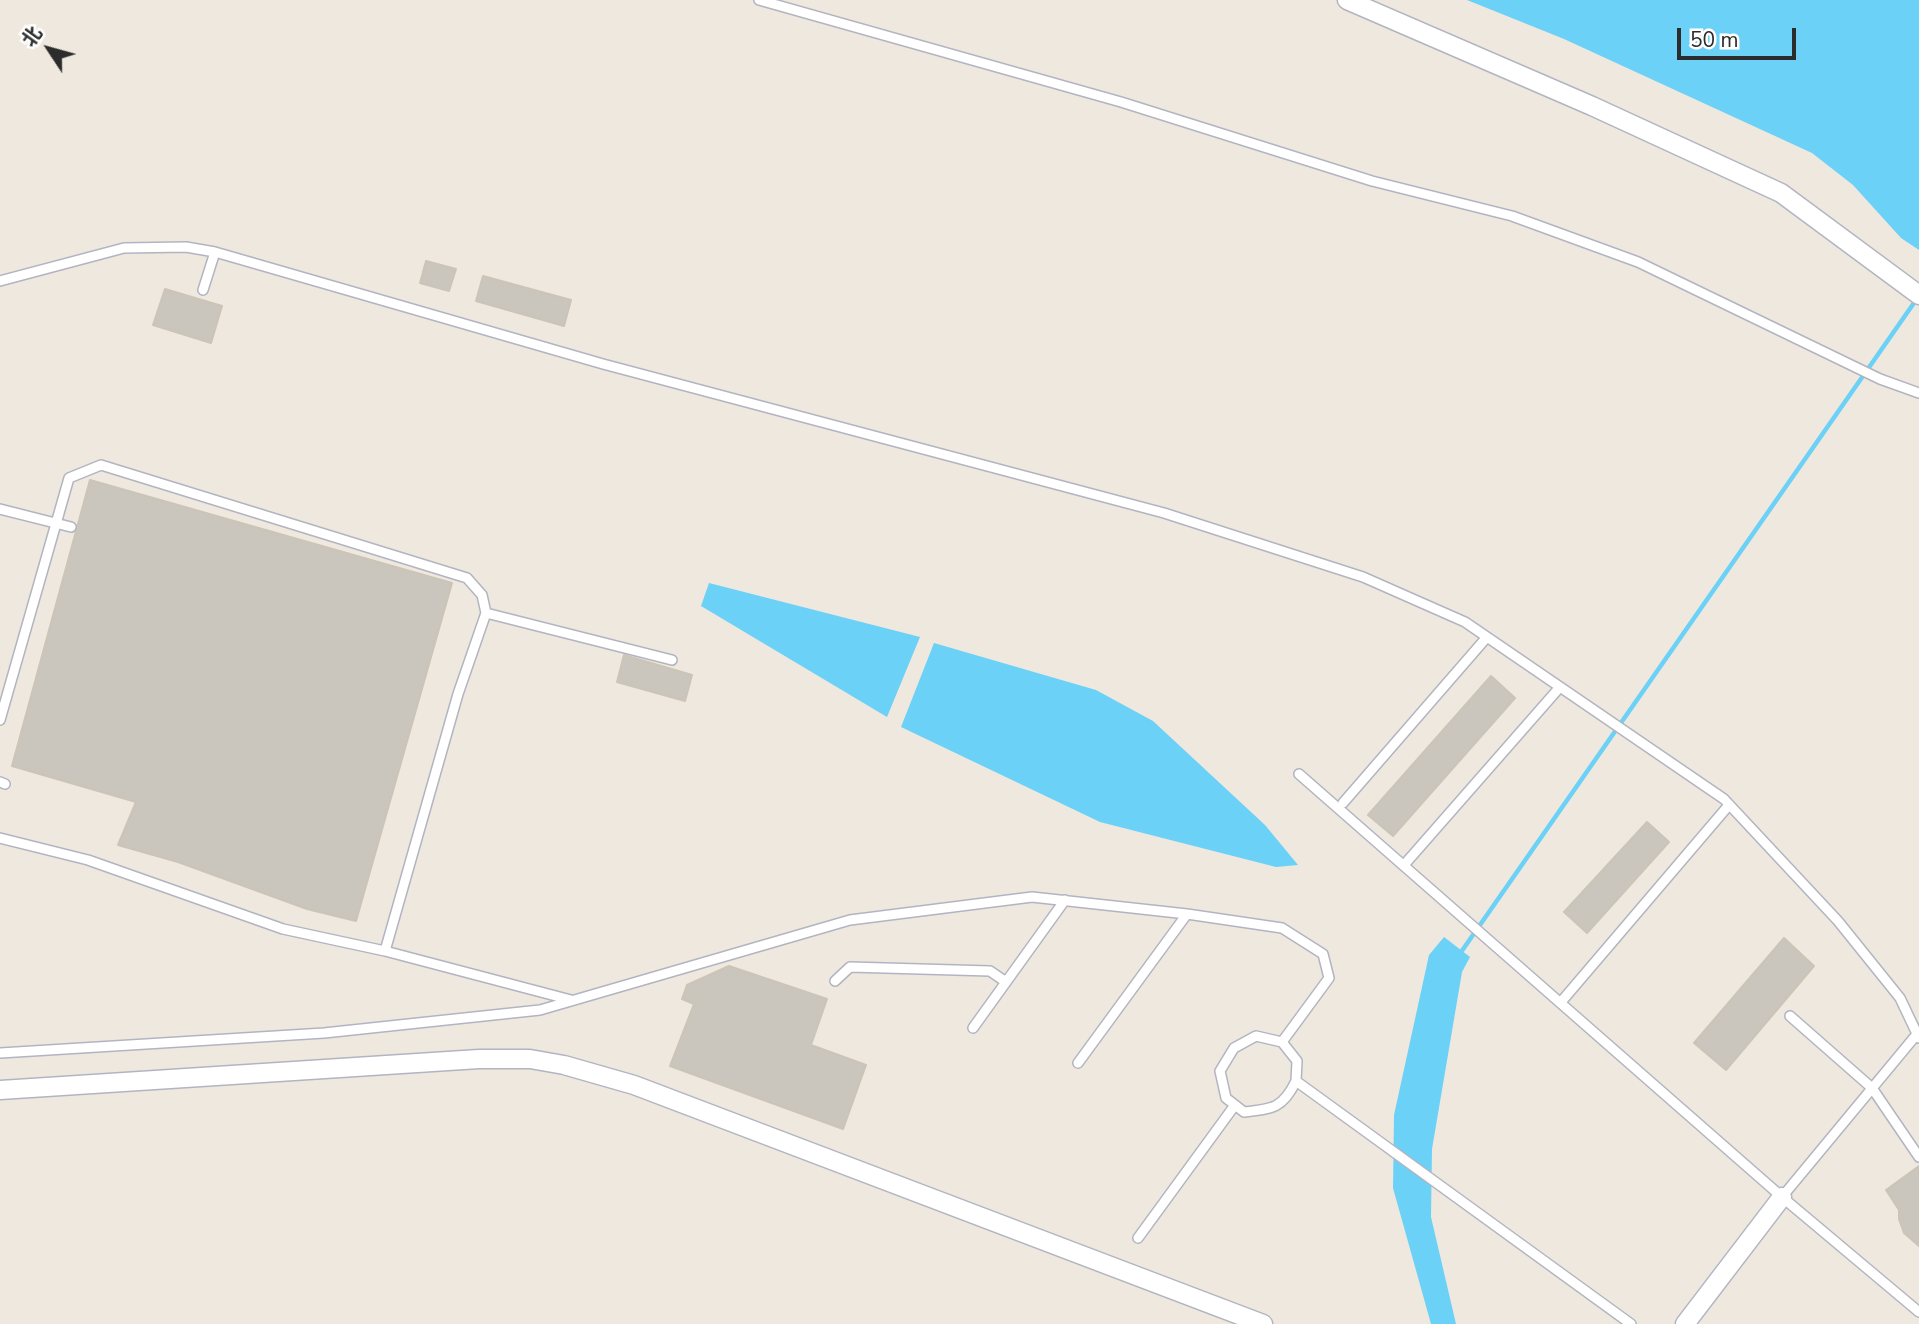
<!DOCTYPE html>
<meta charset="utf-8">
<style>
body{margin:0}
#map{position:relative;width:1919px;height:1324px;overflow:hidden;background:#efe8de;font-family:"Nunito Sans","Noto Sans SC",sans-serif}
canvas{display:block}
.north{position:absolute;left:14px;top:14px;width:70px;height:70px;-webkit-text-stroke:5px #fff;paint-order:stroke;rotate:306deg;font-size:19px;font-weight:700;line-height:28px;text-align:center;color:#2c2c2c}
.north::after{content:'';display:block;margin:auto;width:24px;height:32px;background:#2c2c2c;clip-path:polygon(50% 0,100% 100%,50% 72%,0 100%)}
.scale{position:absolute;left:1677px;top:28px;width:119px;height:32px;box-sizing:border-box;border:4px solid #2c2c2c;border-top:0;padding-left:9px;font-size:21px;line-height:24px;white-space:nowrap;color:#2c2c2c;-webkit-text-stroke:5px #fff;paint-order:stroke}
</style>
<div id="map">
<canvas width="1919" height="1324"></canvas>
<div class="north">北</div>
<div class="scale">50 m</div>
</div>
<script>
const ctx = document.querySelector('canvas').getContext('2d');
ctx.lineJoin = 'round';
function paint(path, color) { ctx.fillStyle = color; ctx.fill(path, 'evenodd'); }
function trace(path, color, width, dash) { ctx.strokeStyle = color; ctx.lineWidth = width; ctx.lineCap = dash ? 'butt' : 'round'; ctx.setLineDash(dash || []); ctx.stroke(path); }
paint(new Path2D(`
 M 1467,0 L 1919,0 L 1919,250 L 1901,238 L 1853,185 L 1812,153 L 1564,39 Z
 M 709,583 L 920,637 L 887,717 L 701,606 Z
 M 934,643 L 1096,690 L 1153,721 L 1265,825 L 1298,865 L 1276,867 L 1100,822 L 901,727 Z
 M 1444,937 L 1470,957 L 1462,972 L 1432,1149 L 1431,1217 L 1456,1324 L 1431,1324 L 1393,1188 L 1394,1115 L 1429,955 Z`), '#6bd1f7');
trace(new Path2D(`
 M 1459,955 L 1916,300`), '#6bd1f7', 4.5);
const building = new Path2D(`
 M 426,261 L 456,269 L 449,291 L 420,283 Z
 M 483,276 L 571,300 L 564,326 L 476,301 Z
 M 165,289 L 222,306 L 211,343 L 153,325 Z
 M 90,480 L 452,583 L 356,921 L 307,909 L 178,862 L 118,845 L 136,802 L 12,766 Z
 M 624,655 L 692,675 L 685,701 L 617,682 Z
 M 1491,676 L 1515,698 L 1393,836 L 1368,815 Z
 M 1647,822 L 1669,842 L 1587,933 L 1564,912 Z
 M 1784,938 L 1814,966 L 1726,1070 L 1694,1043 Z
 M 729,966 L 827,999 L 811,1045 L 866,1065 L 843,1129 L 670,1066 L 694,1004 L 682,999 L 687,985 Z
 M 1919,1166 L 1919,1246 L 1904,1233 L 1899,1219 L 1899,1210 L 1886,1190 Z`);
paint(building, '#cac5bd');
trace(building, '#cbc4b7', 2);
const lane = new Path2D(`
 M 759,0 L 1121,102 L 1372,181 L 1512,216 L 1638,262 L 1880,379 L 1919,393
 M 0,281 L 124,248 L 186,247 L 215,252 L 603,364 L 1164,513 L 1363,577 L 1465,622 L 1724,799 L 1838,921 L 1900,998 L 1919,1038
 M 203,290 L 215,252
 M 0,509 L 71,527
 M 486,613 L 672,660
 M 0,720 L 69,478 L 101,465 L 467,578 L 482,595 L 486,613 L 458,694 L 385,951
 M 1299,774 L 1782,1197 L 1919,1312
 M 0,782 L 5,784
 M 1343,803 L 1487,637
 M 0,838 L 88,860 L 283,929 L 385,951 L 571,1000
 M 1404,865 L 1560,687
 M 835,981 L 850,967 L 990,971 L 1006,982
 M 1561,1002 L 1729,805
 M 1790,1016 L 1872,1088 L 1919,1157
 M 973,1028 L 1065,900
 M 1282,1042 L 1256,1036 L 1234,1048 L 1220,1071 L 1226,1098 L 1244,1112 C 1273,1109 1283,1108 1296,1081
 M 0,1053 L 324,1033 L 540,1010 L 850,920 L 1032,897 L 1187,914 L 1282,928 L 1323,954 L 1329,978 L 1282,1042 L 1297,1061 L 1296,1081 L 1631,1324
 M 1078,1063 L 1187,914
 M 1782,1197 L 1917,1034
 M 1138,1238 L 1235,1105`);
const street = new Path2D(`
 M 1347,0 L 1592,106 L 1781,193 L 1919,295
 M 0,1090 L 479,1059 L 530,1059 L 564,1065 L 634,1085 L 1263,1324
 M 1685,1324 L 1782,1197`);
trace(lane, '#b2b5c1', 12);
trace(street, '#b2b5c1', 21);
trace(lane, '#fff', 9);
trace(street, '#fff', 18);
</script>
